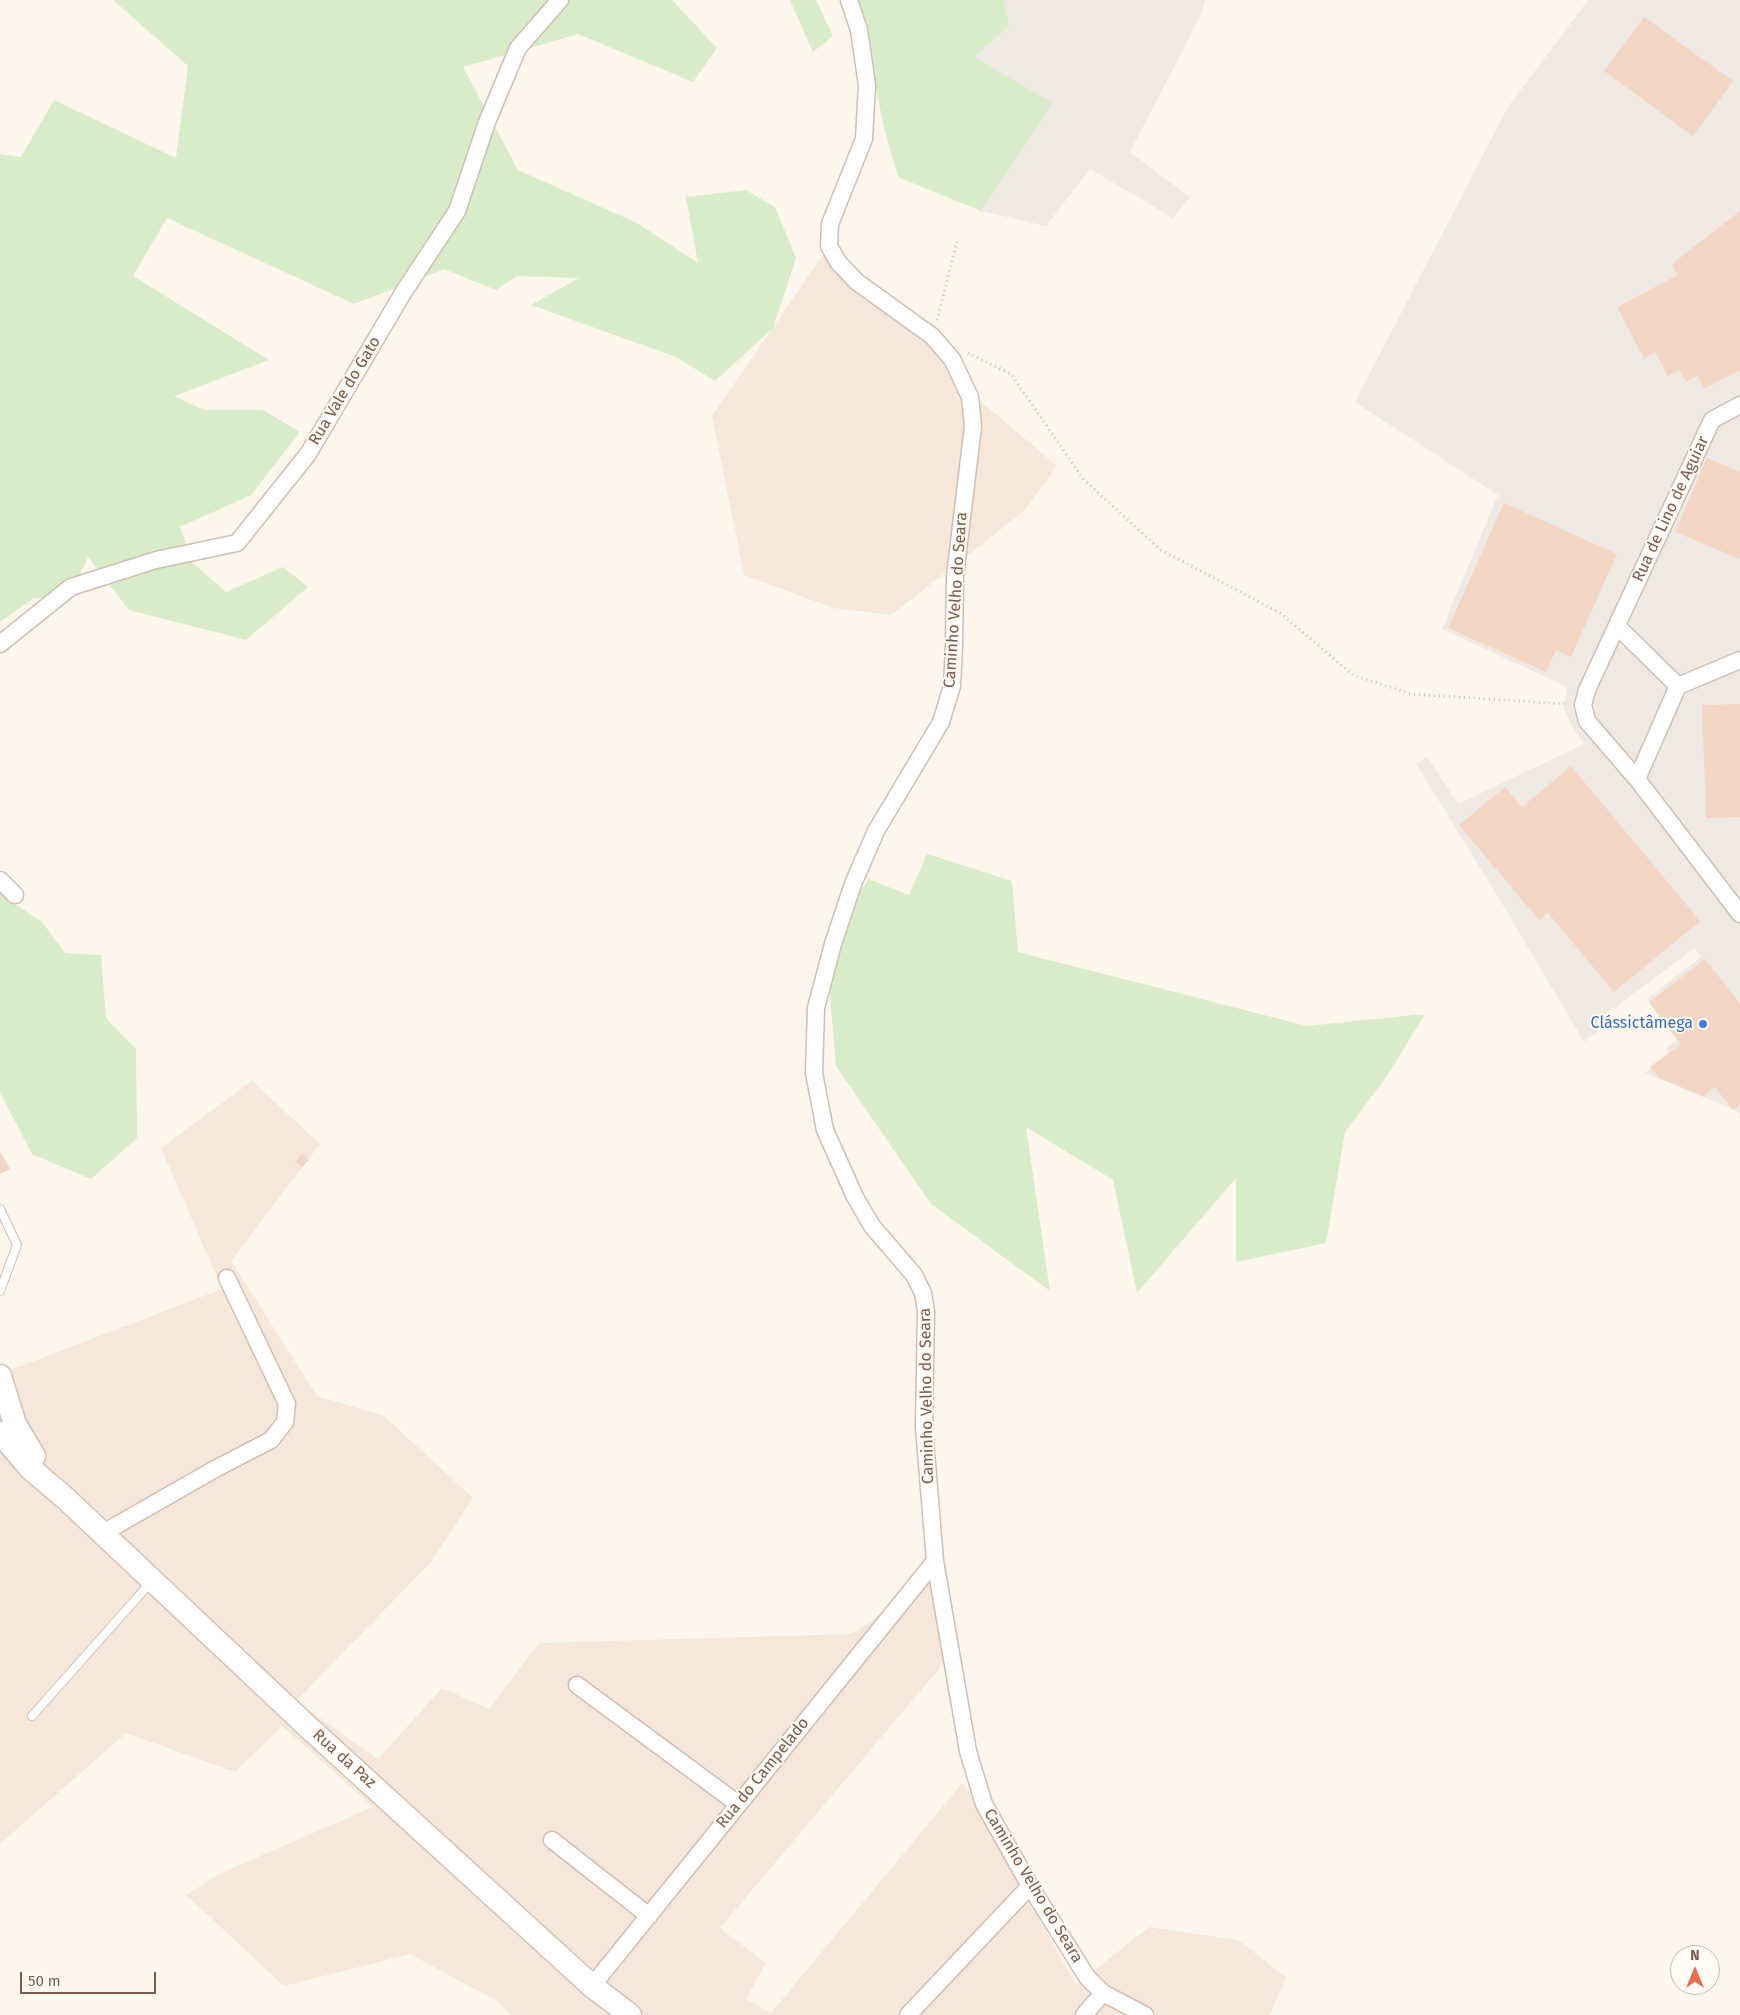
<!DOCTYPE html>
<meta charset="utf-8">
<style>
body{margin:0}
#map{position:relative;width:1740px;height:2015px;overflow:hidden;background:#fdf6ec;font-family:"Fira Sans",sans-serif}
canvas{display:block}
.north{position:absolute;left:1670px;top:1945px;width:50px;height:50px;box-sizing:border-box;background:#fffaf3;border:1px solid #cabbb1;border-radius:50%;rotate:0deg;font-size:14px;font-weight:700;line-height:20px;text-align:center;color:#7a5c4d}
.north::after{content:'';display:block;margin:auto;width:18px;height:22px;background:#e76f51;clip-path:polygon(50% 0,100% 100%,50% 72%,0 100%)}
.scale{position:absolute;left:20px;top:1972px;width:136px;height:22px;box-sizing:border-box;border:2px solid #7a5c4d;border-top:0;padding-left:6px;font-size:15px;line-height:18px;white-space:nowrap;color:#7a5c4d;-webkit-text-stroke:4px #fffaf3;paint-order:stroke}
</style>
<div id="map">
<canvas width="1740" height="2015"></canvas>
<div class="north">N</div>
<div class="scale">50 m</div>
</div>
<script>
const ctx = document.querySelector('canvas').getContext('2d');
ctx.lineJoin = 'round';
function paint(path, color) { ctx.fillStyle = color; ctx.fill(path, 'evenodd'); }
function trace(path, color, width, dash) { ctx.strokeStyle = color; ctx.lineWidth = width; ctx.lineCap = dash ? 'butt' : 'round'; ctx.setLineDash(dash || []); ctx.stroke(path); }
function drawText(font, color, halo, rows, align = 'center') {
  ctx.font = font + ' "Fira Sans",sans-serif'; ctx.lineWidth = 4; ctx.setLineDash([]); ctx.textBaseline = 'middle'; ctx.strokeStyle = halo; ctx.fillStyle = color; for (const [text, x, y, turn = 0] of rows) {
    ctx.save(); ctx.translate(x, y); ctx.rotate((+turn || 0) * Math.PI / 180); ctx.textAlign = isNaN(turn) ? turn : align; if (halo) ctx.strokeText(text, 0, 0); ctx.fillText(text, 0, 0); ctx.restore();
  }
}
paint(new Path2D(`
 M 829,246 L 838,262 L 932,336 L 966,389 L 1057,466 L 1023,512 L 891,615 L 833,608 L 744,575 L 712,416 Z
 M 252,1081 L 320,1144 L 231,1261 L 317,1396 L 384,1416 L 473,1498 L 431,1562 L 296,1701 L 378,1759 L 442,1688 L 489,1709 L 539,1643 L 852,1634 L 932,1580 L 944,1663 L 720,1928 L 766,1963 L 746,1999 L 771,2013 L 963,1782 L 1076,1985 L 1149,1927 L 1238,1940 L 1286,1977 L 1270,2015 L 512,2015 L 495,2000 L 410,1954 L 284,1986 L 186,1895 L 221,1873 L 373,1807 L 282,1726 L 235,1772 L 126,1733 L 0,1844 L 0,1374 L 222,1289 L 161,1148 Z`), '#f5e8da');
paint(new Path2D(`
 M 1004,0 L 1205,0 L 1202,13 L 1130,152 L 1190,197 L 1173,218 L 1090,169 L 1046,226 L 981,211 L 1053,103 L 973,57 L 1009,26 Z
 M 1588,0 L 1740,0 L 1740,1115 L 1734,1110 L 1645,1073 L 1670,1054 L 1666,1048 L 1677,1040 L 1647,999 L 1701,957 L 1695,948 L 1603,1016 L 1609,1024 L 1584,1042 L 1500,900 L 1416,764 L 1427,757 L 1458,804 L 1584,744 L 1571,724 L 1564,709 L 1567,687 L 1442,629 L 1498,495 L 1355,402 L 1508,107 Z`), '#efe9e4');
paint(new Path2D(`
 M 113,0 L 672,0 L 717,48 L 693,82 L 578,34 L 463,67 L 518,170 L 637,223 L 698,263 L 686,197 L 746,190 L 775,207 L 796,258 L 773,328 L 715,381 L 676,357 L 531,305 L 579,278 L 517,276 L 496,290 L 444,269 L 354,304 L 167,218 L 133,276 L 269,360 L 174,396 L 204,410 L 263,410 L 300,432 L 251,495 L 180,527 L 193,563 L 226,592 L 283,567 L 308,587 L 246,640 L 129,610 L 88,557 L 69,598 L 34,598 L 0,622 L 0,154 L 21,157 L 54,100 L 176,158 L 188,66 Z
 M 790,0 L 816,0 L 833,36 L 813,52 Z
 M 856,0 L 1004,0 L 1009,26 L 974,57 L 1053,103 L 981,211 L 898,177 L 885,131 Z
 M 927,854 L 1012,881 L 1018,952 L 1307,1026 L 1425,1014 L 1387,1076 L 1345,1132 L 1326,1243 L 1236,1262 L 1236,1178 L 1137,1293 L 1113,1180 L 1026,1127 L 1050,1291 L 931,1204 L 836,1066 L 826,948 L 868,879 L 909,895 Z
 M 0,894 L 42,922 L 65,953 L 101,955 L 106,1018 L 136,1049 L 137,1138 L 91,1179 L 32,1154 L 0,1093 Z`), '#d8ecc9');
paint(new Path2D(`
 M 1644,17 L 1733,81 L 1693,136 L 1604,71 Z
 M 1740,211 L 1740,370 L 1704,389 L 1698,376 L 1686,382 L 1679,370 L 1668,376 L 1655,352 L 1644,358 L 1617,307 L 1678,275 L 1672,264 Z
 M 1707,458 L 1740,472 L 1740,559 L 1675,532 Z
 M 1504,503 L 1617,554 L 1571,657 L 1556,650 L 1546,672 L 1448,628 Z
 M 1740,704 L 1740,817 L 1706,818 L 1702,705 Z
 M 1571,766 L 1700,921 L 1614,992 L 1548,913 L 1539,920 L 1459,825 L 1505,787 L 1522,807 Z
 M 1705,959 L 1740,1004 L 1740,1104 L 1733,1110 L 1715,1087 L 1703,1096 L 1659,1078 L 1650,1067 L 1681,1044 L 1649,1002 Z
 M 0,1152 L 10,1169 L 0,1174 Z
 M 302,1154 L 309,1160 L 302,1167 L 295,1161 Z`), '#f3d5c3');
const lane = new Path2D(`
 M 0,1209 L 17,1245 L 0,1291
 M 32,1716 L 152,1581`);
const street = new Path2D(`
 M 849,0 L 859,30 L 867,85 L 864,139 L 830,224 L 829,246 L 838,262 L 857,282 L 932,336 L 952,359 L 970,397 L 973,426 L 955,576 L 954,646 L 952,686 L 941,722 L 876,831 L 853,884 L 833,944 L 816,1008 L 814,1073 L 825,1130 L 855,1197 L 872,1226 L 914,1275 L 923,1293 L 926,1311 L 924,1427 L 935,1561 L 968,1751 L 984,1804 L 1030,1886 L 1087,1977 L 1103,1993 L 1145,2015
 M 1617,626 L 1678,686
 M 0,644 L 71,587 L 156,560 L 237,543 L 308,454 L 403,293 L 457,211 L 487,122 L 518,48 L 560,0
 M 1678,686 L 1637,779 L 1587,721 L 1583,705 L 1587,690 L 1712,420 L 1740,405
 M 1678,686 L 1740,660
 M 1637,779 L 1740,914
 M 0,880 L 15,895
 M 103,1533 L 215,1469 L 271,1440 L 285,1422 L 287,1404 L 227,1278
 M 577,1685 L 738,1804
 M 552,1840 L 649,1916
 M 592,1986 L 935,1561
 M 908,2015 L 1030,1886
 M 1084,2015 L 1103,1993`);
const secondary = new Path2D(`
 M 0,1376 L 15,1424 L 34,1456
 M 0,1433 L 31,1469 L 64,1497 L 307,1726 L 592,1986 L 630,2015`);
trace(lane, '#d1beb0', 10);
trace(street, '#d1beb0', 19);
trace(secondary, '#d6c0b0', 25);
trace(new Path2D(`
 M 937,320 L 958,238
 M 968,353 L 1011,374 L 1084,480 L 1161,550 L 1280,613 L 1353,675 L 1411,694 L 1567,704`), '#d9b8a5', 3, [1, 4]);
trace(lane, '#fff', 8);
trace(street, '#fff', 16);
trace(secondary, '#fff', 22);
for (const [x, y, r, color] of [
 [1703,1024,5,"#3f7fe0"]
]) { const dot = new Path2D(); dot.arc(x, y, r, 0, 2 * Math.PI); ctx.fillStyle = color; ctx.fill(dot); trace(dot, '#fffaf3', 2); }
drawText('16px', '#7a5c4d', '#fffaf3', [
 ["Rua Vale do Gato",345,391,-59],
 ["Rua de Lino de Aguiar",1671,509,-65],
 ["Caminho Velho do Seara",956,600,-86],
 ["Caminho Velho do Seara",927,1396,-91],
 ["Rua da Paz",344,1759,42],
 ["Rua do Campelado",763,1773,-51],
 ["Caminho Velho do Seara",1033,1886,59]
]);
drawText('16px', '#366cbe', '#fffaf3', [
 ["Clássictâmega",1693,1024]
], 'right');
</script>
